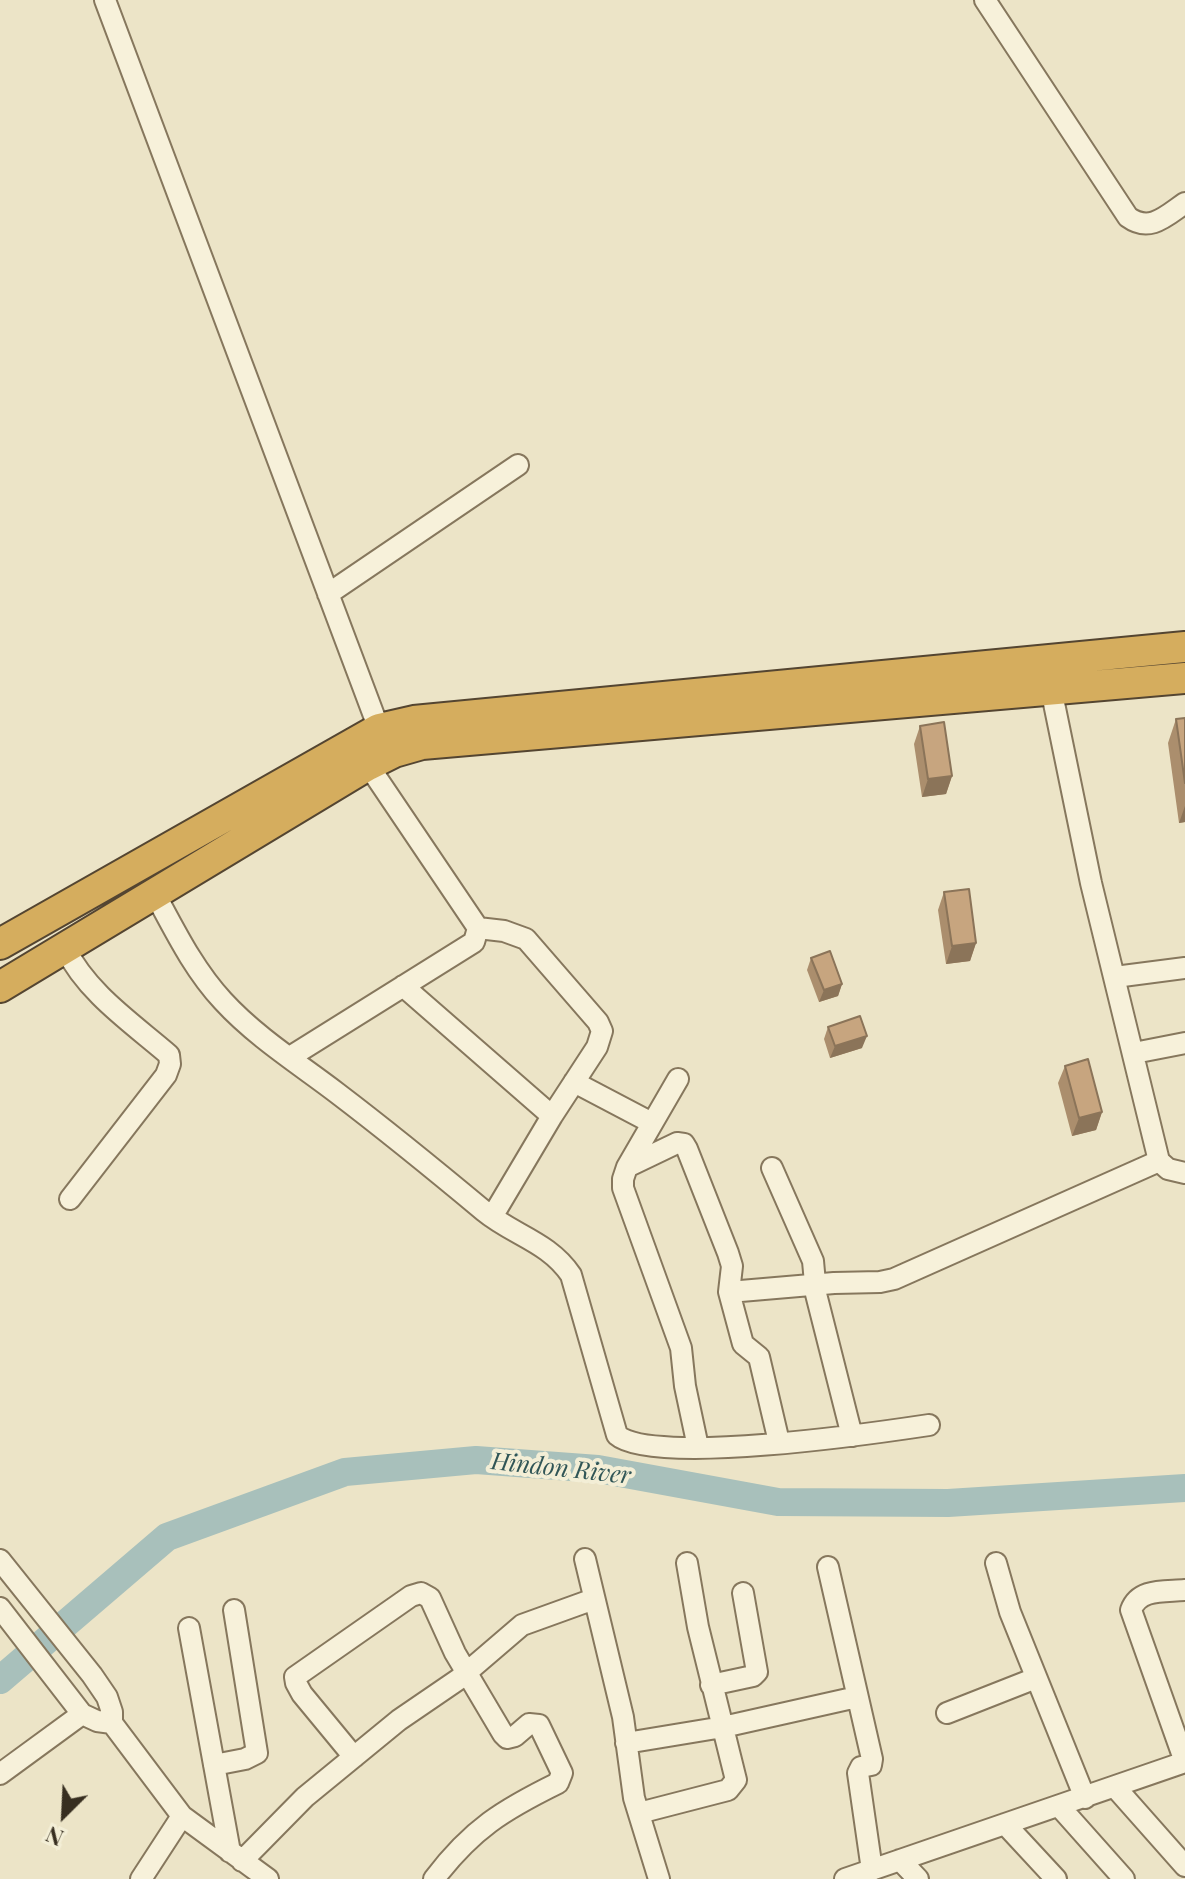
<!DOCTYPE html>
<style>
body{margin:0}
#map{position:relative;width:1185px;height:1879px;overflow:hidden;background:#ece4c7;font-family:"Playfair Display",serif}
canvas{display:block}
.north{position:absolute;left:24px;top:1775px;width:80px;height:80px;-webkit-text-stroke:6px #f3eed6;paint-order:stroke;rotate:204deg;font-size:22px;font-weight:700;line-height:32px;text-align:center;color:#372e20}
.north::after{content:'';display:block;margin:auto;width:28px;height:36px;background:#372e20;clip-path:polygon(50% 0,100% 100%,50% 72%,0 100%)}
</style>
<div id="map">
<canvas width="1185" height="1879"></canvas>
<div class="north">N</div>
</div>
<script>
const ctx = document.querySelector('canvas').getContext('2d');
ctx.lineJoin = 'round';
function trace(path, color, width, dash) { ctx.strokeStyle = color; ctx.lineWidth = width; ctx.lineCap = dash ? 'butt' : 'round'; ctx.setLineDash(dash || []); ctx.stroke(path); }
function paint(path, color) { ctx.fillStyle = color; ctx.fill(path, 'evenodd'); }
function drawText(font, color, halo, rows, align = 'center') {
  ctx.font = font + ' "Playfair Display",serif'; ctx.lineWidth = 8; ctx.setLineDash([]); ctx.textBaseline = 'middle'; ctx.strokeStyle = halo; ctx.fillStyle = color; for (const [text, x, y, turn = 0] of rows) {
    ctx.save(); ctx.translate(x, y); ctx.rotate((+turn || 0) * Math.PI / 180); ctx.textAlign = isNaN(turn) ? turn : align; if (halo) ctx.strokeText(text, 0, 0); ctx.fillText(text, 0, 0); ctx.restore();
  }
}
trace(new Path2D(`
 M 0,1680 L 167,1537 L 345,1472 L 476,1460 L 598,1469 L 778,1502 L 948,1503 L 1185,1488`), '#a8c0bb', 28);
const minor = new Path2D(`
 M 105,0 L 379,729
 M 985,0 L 1128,217 C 1150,233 1166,216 1185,203
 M 328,594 L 518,465
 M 1049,679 L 1091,883 L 1159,1161 L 1168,1169 L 1185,1173
 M 155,894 C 175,931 194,970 223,1001 C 256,1037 299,1064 337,1093 C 387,1131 436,1171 484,1211 C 513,1235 549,1242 571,1275 L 617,1435 C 652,1466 876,1433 929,1425
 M 478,928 L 504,931 L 526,939 L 598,1022 L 602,1031 L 597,1047 L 552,1116 L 492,1217
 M 65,948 C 87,993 132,1023 169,1055 L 170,1064 L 166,1075 L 70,1199
 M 1115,977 L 1185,968
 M 403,986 L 552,1116
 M 1134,1053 L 1185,1043
 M 290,1057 L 474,942 L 478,928 L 368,765
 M 678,1079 L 627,1167 L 623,1179 L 623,1188 L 681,1348 L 685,1386 L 698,1447
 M 574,1082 L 652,1123
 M 627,1167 L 677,1143 L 684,1144 L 687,1149 L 728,1253 L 732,1266 L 729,1292 L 743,1344 L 759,1357 L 779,1442
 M 772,1168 L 813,1261 L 816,1294 L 852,1436
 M 729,1292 L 834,1283 L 880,1282 L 894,1279 L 1159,1161
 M 585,1559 L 623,1717 L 634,1798 L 659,1879
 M 0,1560 L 92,1675 L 107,1697 L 112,1712 L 112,1723 L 182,1816 L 268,1879
 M 996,1563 L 1010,1612 L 1085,1798
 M 828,1567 L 872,1759 L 871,1765 L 861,1767 L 858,1773 L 872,1870
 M 0,1608 L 82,1714 L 97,1721 L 112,1723
 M 189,1628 L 230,1852
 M 711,1685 L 753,1676 L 757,1672 L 743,1593
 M 947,1713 L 1036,1678
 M 626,1743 L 723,1727 L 857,1697
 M 354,1757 L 302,1694 L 296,1683 L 295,1677 L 411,1596 L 421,1593 L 430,1598 L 455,1653 L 503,1734 L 507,1738 L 515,1736 L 529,1724 L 539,1725 L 562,1773 L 558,1783 C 503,1810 472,1829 434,1879
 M 214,1765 L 245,1759 L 257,1753 L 234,1610
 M 0,1774 L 82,1714
 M 1115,1787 L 1185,1866
 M 1059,1806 L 1124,1879
 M 639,1813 L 728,1790 L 736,1780 L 698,1627 L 687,1563
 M 1005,1824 L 1056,1879
 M 900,1860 L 918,1879
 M 242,1861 L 305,1797 L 399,1720 L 459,1679 L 522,1625 L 594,1599
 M 141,1879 L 182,1816
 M 845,1879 L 1185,1762 L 1131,1610 C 1139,1588 1164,1592 1185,1590`);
const highway = new Path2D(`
 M 0,944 L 379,729 L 414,721 L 1185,647
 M 0,987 L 368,765 L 394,752 L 422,744 L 1185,678`);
trace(minor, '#86775d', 24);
trace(highway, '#544531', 34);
trace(minor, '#f7f1da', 20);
trace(highway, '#d5ad5e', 30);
paint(new Path2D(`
 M 1185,718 L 1185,822 L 1179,823 L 1168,743 L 1176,719 Z
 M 920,726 L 952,776 L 946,794 L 922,797 L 914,744 Z
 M 944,892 L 976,943 L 970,961 L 946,964 L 938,910 Z
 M 811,958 L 842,984 L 838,996 L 819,1002 L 807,970 Z
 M 828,1027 L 862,1048 L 830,1058 L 824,1039 Z
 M 1065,1066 L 1102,1112 L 1096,1130 L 1072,1136 L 1058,1083 Z`), '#ab8e6d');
paint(new Path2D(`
 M 952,776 L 946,794 L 922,797 L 928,779 Z
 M 1185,806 L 1185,822 L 1179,823 Z
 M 976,943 L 970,961 L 946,964 L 952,946 Z
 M 842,984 L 838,996 L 819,1002 L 824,990 Z
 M 867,1036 L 862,1048 L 830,1058 L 835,1046 Z
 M 1102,1112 L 1096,1130 L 1072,1136 L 1079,1118 Z`), '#8b7459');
const building = new Path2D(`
 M 1185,718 L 1185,783 L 1176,719 Z
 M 944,722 L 952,776 L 928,779 L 920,726 Z
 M 969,889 L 976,943 L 952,946 L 944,892 Z
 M 830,951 L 842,984 L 824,990 L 811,958 Z
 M 860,1016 L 867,1036 L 835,1046 L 828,1027 Z
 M 1088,1059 L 1102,1112 L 1079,1118 L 1065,1066 Z`);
paint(building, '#c7a57f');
trace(building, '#8b7459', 2);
drawText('italic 24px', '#305556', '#f3eed6', [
 ["Hindon River",561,1469,6]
]);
</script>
